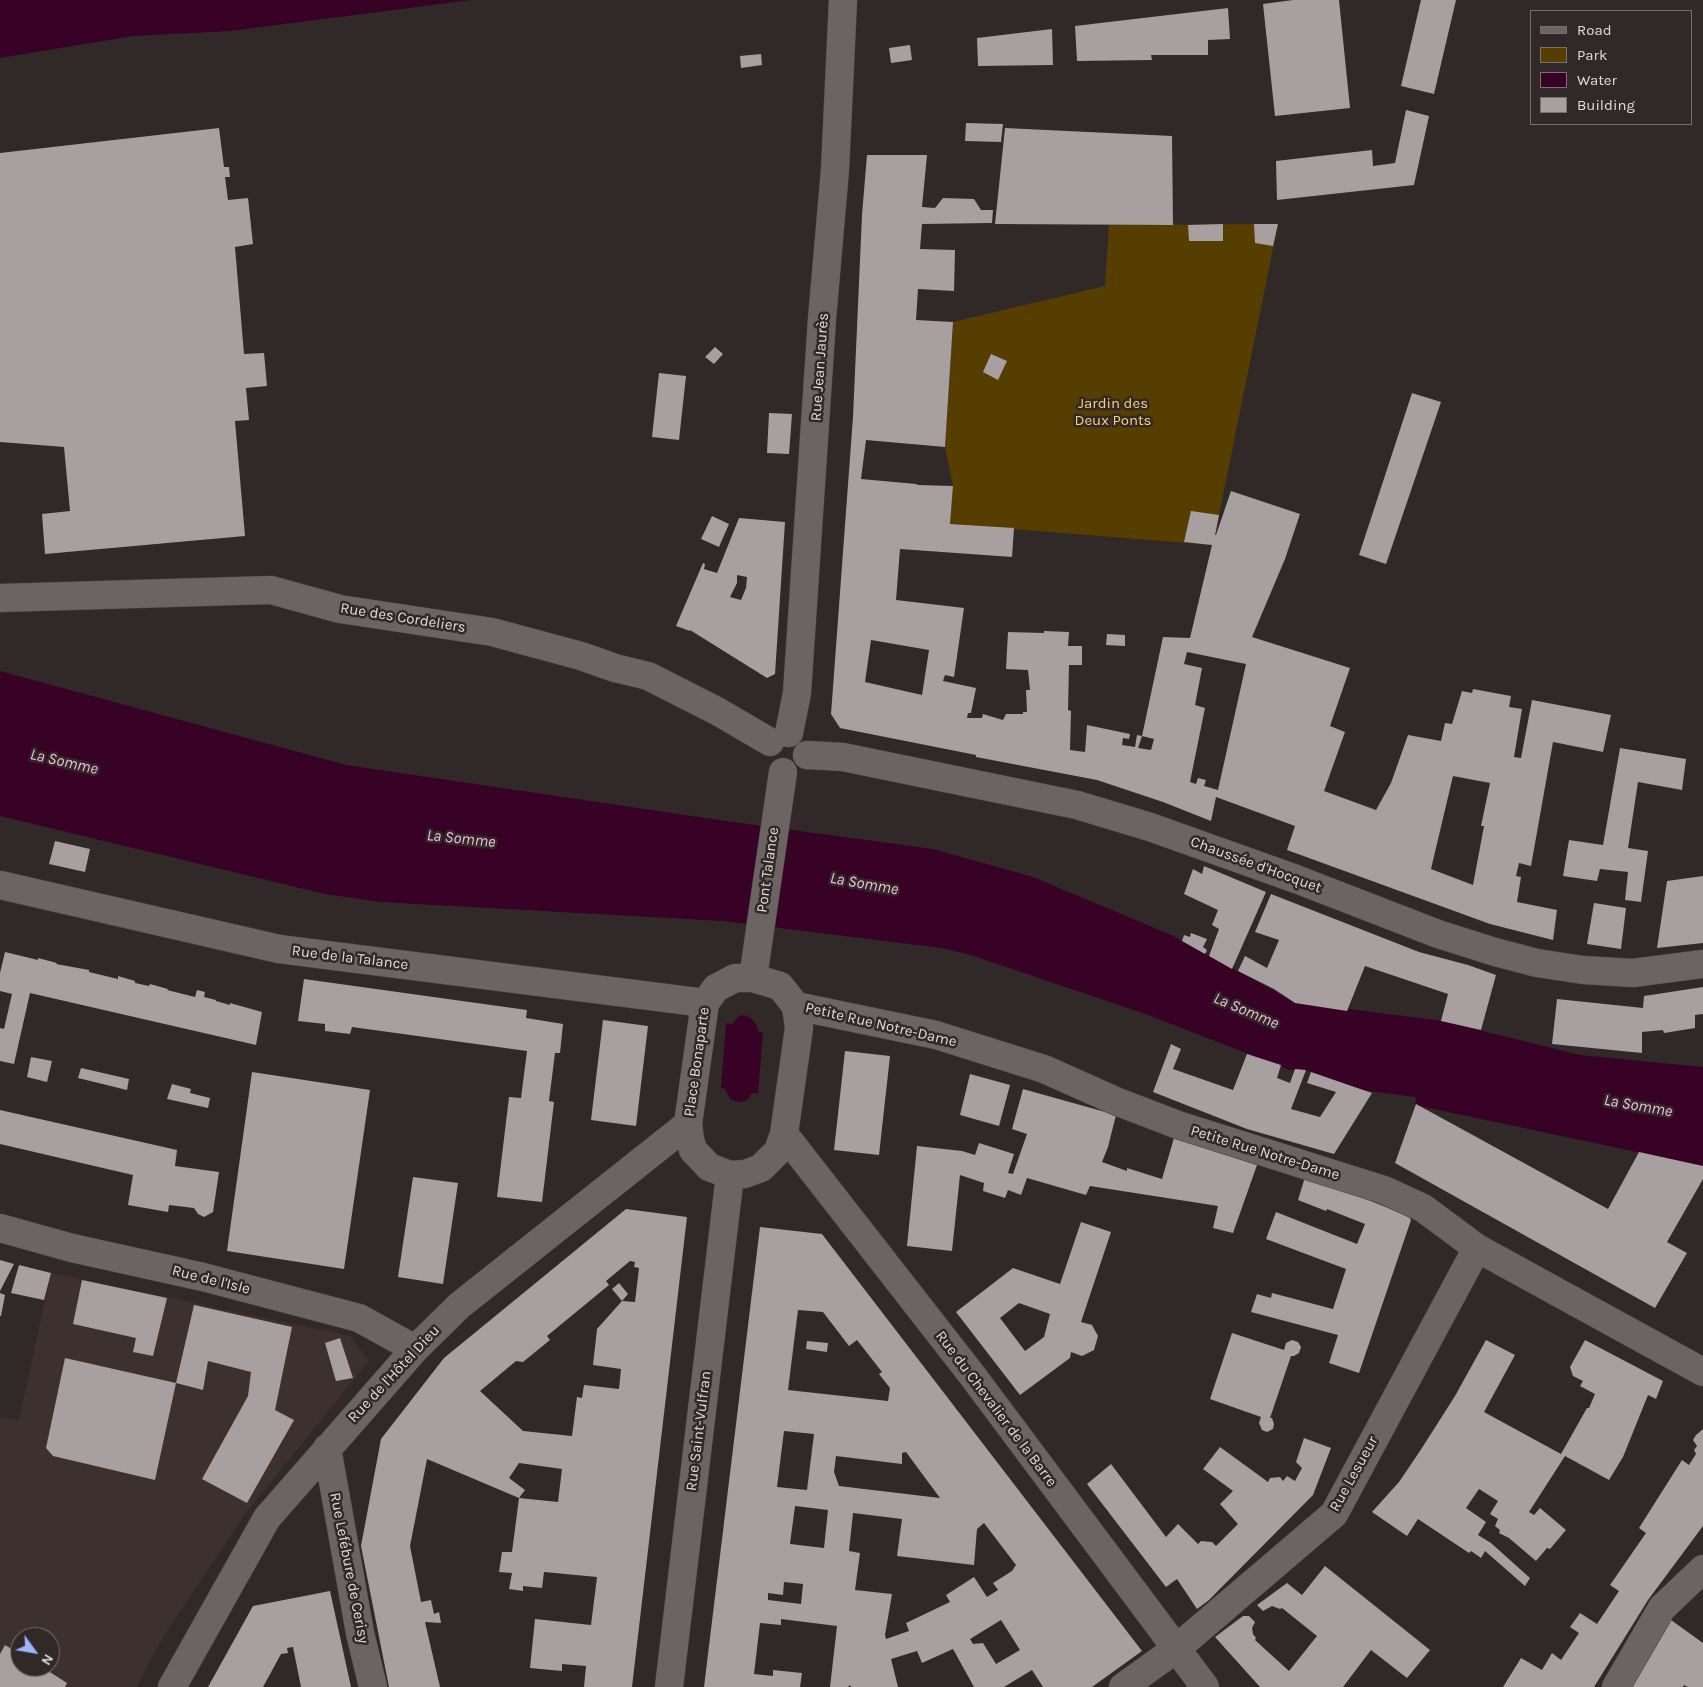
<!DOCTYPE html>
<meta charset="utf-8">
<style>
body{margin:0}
#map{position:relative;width:1703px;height:1687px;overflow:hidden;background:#302927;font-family:Karla,sans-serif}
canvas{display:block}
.legend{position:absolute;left:1530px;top:10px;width:162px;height:115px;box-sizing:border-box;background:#302927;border:1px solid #76706f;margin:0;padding:6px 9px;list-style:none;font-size:15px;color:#e0dbda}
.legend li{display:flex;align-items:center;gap:10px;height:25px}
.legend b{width:25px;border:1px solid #76706f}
.north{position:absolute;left:10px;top:1627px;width:50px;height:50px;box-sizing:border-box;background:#302927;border:1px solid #76706f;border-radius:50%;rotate:122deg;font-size:14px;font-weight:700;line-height:20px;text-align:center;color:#e0dbda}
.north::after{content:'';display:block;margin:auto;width:18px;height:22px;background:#9cb4fd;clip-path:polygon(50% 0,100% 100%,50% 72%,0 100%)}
</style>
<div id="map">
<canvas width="1703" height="1687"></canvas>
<ul class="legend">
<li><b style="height:6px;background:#6c6462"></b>Road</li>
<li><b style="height:14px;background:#563e00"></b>Park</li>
<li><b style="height:14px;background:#370226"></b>Water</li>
<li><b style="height:14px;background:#a89fa0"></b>Building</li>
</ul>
<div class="north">N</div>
</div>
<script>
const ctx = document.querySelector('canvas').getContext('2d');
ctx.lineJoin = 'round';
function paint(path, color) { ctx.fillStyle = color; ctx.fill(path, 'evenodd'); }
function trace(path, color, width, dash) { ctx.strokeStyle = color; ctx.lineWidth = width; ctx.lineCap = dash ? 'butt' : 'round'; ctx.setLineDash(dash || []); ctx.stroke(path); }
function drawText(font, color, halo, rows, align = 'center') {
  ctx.font = font + ' Karla,sans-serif'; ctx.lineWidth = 5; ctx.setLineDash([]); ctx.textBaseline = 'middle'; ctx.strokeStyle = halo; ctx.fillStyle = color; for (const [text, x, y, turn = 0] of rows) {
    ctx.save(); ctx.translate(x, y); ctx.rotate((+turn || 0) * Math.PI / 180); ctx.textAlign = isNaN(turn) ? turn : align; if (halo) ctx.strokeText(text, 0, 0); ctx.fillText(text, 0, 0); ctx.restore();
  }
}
paint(new Path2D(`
 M 51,1273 L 350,1336 L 369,1361 L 245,1514 L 163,1637 L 137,1687 L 0,1687 L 0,1417 L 19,1420 ZM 20,1637 L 50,1637 L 50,1667 L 20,1667 Z`), '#3e302d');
paint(new Path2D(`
 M 1278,224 L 1219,515 L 1216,535 L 1212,545 L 950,524 L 953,486 L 945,447 L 953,322 L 1105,286 L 1109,225 Z`), '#563e00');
paint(new Path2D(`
 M 0,0 L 471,0 L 230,31 L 134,36 L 0,58 Z
 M 0,671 L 346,765 L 733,822 L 933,849 L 1033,877 L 1169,934 L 1295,1002 L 1442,1021 L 1580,1055 L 1703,1067 L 1703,1166 L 1415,1105 L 1416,1097 L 1361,1090 L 1305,1070 L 1290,1070 L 1148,1015 L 971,955 L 941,948 L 723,921 L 381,902 L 325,894 L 0,816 Z
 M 744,1015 C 753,1019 757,1022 758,1031 L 763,1033 L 758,1093 L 752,1093 C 747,1103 741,1104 730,1099 L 725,1089 L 721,1088 L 726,1023 L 732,1024 L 739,1016 Z`), '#370226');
paint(new Path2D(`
 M 1293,0 L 1339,0 L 1350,108 L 1275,116 L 1263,4 Z
 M 1421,0 L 1456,0 L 1434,94 L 1401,86 Z
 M 1228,8 L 1230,39 L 1208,40 L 1208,55 L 1151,55 L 1152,60 L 1077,61 L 1075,26 Z
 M 1052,29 L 1053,65 L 978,66 L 977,38 Z
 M 910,45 L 912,60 L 891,63 L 889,48 Z
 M 761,54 L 762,65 L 741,68 L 740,56 Z
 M 1406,110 L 1429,116 L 1414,185 L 1277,200 L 1276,161 L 1372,150 L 1373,166 L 1395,163 Z
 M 966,123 L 1003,124 L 1001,142 L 965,141 Z
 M 219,128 L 224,167 L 229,167 L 230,177 L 225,177 L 228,200 L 248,198 L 253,244 L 235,247 L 244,354 L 264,353 L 267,386 L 246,388 L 249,420 L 235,421 L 245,536 L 45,554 L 42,514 L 70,511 L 64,447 L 0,442 L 0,153 Z
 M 1005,128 L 1172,136 L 1173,225 L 995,224 Z
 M 867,155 L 927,155 L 922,207 L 935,208 L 943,198 L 974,199 L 981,210 L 993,210 L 992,223 L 922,224 L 920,249 L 955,250 L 954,291 L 918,289 L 916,320 L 953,322 L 945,447 L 866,440 L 861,479 L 916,484 L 918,485 L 953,486 L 950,524 L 1014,528 L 1012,557 L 900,549 L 896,600 L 964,608 L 954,677 L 945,675 L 943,681 L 976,688 L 971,713 L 968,713 L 967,718 L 982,718 L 983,714 L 1003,720 L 1006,714 L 1023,714 L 1023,712 L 1027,712 L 1026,690 L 1030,690 L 1028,670 L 1006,669 L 1008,632 L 1044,633 L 1044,631 L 1069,632 L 1068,646 L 1082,646 L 1082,665 L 1069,665 L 1068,710 L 1071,711 L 1070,750 L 1085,752 L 1087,725 L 1130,734 L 1129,739 L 1123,738 L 1122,745 L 1135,747 L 1137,735 L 1142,736 L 1138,748 L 1151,750 L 1154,739 L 1142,736 L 1163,637 L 1190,638 L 1212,545 L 1184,542 L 1191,511 L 1219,515 L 1215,535 L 1216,535 L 1231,491 L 1300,514 L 1285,559 L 1252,637 L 1350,668 L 1330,726 L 1345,732 L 1324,791 L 1376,810 L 1391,783 L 1408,735 L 1441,741 L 1445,723 L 1452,724 L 1462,691 L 1472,693 L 1473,689 L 1511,696 L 1509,707 L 1522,709 L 1514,757 L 1521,758 L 1532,700 L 1611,715 L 1603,752 L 1553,742 L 1531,866 L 1519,863 L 1516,876 L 1521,877 L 1517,902 L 1557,910 L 1553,940 L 1490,924 L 1287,850 L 1295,826 L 1216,797 L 1211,821 L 1163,802 L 1097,780 L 976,757 L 976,755 L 840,728 L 831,714 L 853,417 L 862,215 ZM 871,640 L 929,650 L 922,695 L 865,682 ZM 1187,652 L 1246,664 L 1218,790 L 1204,786 L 1206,780 L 1198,778 L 1196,784 L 1190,782 L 1205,708 L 1195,705 L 1202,668 L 1184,664 ZM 1453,776 L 1490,783 L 1481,826 L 1484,826 L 1473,885 L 1431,869 Z
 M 1223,224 L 1223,241 L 1189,241 L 1188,225 Z
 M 1254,224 L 1278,224 L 1273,246 L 1255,243 Z
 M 715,347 L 723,354 L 714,364 L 705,357 Z
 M 991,354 L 1007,361 L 998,380 L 983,372 Z
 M 659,373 L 686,376 L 679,440 L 652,437 Z
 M 1412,393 L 1441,402 L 1386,564 L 1359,555 Z
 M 769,413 L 792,414 L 789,454 L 767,453 Z
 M 712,516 L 729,524 L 719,547 L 701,539 Z
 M 739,518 L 785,522 L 775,674 L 767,678 L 690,630 L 690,631 L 676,626 L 703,563 L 705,564 L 704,569 L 717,573 ZM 737,575 L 747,577 L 746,588 L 741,600 L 730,597 L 737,583 Z
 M 1107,634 L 1125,635 L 1125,646 L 1106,645 Z
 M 1620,748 L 1686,759 L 1682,790 L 1638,782 L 1628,848 L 1648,851 L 1641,902 L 1625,900 L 1628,872 L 1600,869 L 1597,881 L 1563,876 L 1569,840 L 1603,845 Z
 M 55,841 L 90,849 L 85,872 L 49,864 Z
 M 1204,866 L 1266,892 L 1232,969 L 1209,956 L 1219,929 L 1212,925 L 1218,910 L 1184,894 L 1193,869 L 1202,874 Z
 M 1703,876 L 1703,943 L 1657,948 L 1667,881 Z
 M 1271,894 L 1419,952 L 1468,965 L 1496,975 L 1481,1030 L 1441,1021 L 1448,994 L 1365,966 L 1347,1011 L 1295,1003 L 1274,989 L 1238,971 L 1245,956 L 1267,968 L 1279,940 L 1255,932 Z
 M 1594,903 L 1626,908 L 1621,949 L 1587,944 Z
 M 1191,933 L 1207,939 L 1203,947 L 1207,950 L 1205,954 L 1182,941 L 1184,935 L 1190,937 Z
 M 5,952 L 38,960 L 38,958 L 57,963 L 56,964 L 89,970 L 89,972 L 118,979 L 118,976 L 135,981 L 135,983 L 149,986 L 150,984 L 168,989 L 167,990 L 195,997 L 197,990 L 205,992 L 204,997 L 216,1000 L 216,1001 L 230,1005 L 230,1003 L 262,1012 L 256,1045 L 30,993 L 14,1064 L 0,1061 L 0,1028 L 4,1029 L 12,994 L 0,991 L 0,973 Z
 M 304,979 L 527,1010 L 526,1018 L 563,1024 L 560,1053 L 555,1053 L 549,1101 L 554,1102 L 542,1202 L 497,1197 L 509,1097 L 521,1098 L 527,1051 L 352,1027 L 350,1034 L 325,1031 L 325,1024 L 298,1021 Z
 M 1703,987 L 1703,1014 L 1695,1015 L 1695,1028 L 1664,1033 L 1663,1030 L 1642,1032 L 1642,1053 L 1552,1044 L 1557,999 L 1643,1008 L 1644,996 Z
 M 603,1020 L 648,1026 L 636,1126 L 591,1120 Z
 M 1171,1044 L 1181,1049 L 1173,1069 L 1233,1090 L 1247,1054 L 1281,1065 L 1277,1078 L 1290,1083 L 1295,1069 L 1306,1070 L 1291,1109 L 1320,1117 L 1336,1092 L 1307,1083 L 1311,1072 L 1372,1093 L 1334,1154 L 1247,1129 L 1153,1092 Z
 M 845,1051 L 890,1056 L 879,1155 L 834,1150 Z
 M 31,1057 L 52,1061 L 47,1082 L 27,1077 Z
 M 81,1068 L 129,1079 L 127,1090 L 78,1078 Z
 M 252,1072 L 370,1090 L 344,1269 L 227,1251 Z
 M 970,1074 L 1010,1085 L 999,1126 L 960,1115 Z
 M 172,1084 L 191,1089 L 190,1093 L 210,1098 L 208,1108 L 167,1099 Z
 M 1023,1089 L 1116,1115 L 1108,1147 L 1102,1162 L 1127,1171 L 1127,1168 L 1162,1179 L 1174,1138 L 1257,1165 L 1233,1233 L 1213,1228 L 1218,1206 L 1090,1186 L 1086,1195 L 1027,1178 L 1021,1195 L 1008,1190 L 1005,1198 L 983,1191 L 984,1183 L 960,1175 L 952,1251 L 907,1246 L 917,1146 L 962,1151 L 975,1155 L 979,1143 L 1014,1154 L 1008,1173 L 1013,1174 L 1027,1134 L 1012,1129 Z
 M 1416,1104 L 1608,1209 L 1639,1152 L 1703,1166 L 1703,1179 L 1667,1242 L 1687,1253 L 1655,1308 L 1395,1163 Z
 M 0,1110 L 177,1150 L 175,1166 L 219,1172 L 213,1212 L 204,1217 L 198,1214 L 194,1208 L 169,1205 L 168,1212 L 128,1205 L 133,1175 L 0,1144 Z
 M 413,1177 L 458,1183 L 443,1284 L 398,1277 Z
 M 1305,1177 L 1336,1187 L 1408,1216 L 1411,1220 L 1359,1373 L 1329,1363 L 1338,1335 L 1251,1312 L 1257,1294 L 1271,1298 L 1272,1293 L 1333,1309 L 1346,1269 L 1266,1239 L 1276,1212 L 1357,1244 L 1365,1224 L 1327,1209 L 1326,1211 L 1298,1200 Z
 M 626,1209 L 687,1217 L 632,1687 L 584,1687 L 586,1666 L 562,1664 L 562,1671 L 530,1668 L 535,1619 L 591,1625 L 597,1577 L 544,1572 L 542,1588 L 523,1586 L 523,1591 L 509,1589 L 512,1573 L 499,1572 L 502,1552 L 512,1552 L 519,1498 L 427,1459 L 410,1546 L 421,1602 L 431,1600 L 434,1614 L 439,1612 L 441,1623 L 425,1622 L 440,1687 L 389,1687 L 361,1546 L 381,1439 L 444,1358 ZM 630,1261 L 635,1262 L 634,1267 L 639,1268 L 635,1302 L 622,1301 L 597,1329 L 593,1365 L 621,1369 L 619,1389 L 584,1385 L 582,1398 L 577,1397 L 572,1436 L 523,1431 L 480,1391 L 516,1361 L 523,1362 L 550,1340 L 547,1336 L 609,1285 L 606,1281 ZM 519,1463 L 562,1469 L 558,1502 L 519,1498 L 525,1490 L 509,1478 Z
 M 1081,1222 L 1111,1232 L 1081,1322 L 1092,1325 L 1098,1336 L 1094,1350 L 1082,1356 L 1071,1352 L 1070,1358 L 1020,1395 L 956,1312 L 1013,1268 L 1060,1284 ZM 1019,1303 L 1050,1314 L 1044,1337 L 1025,1351 L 1000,1318 Z
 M 760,1227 L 822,1234 L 1142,1651 L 1092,1687 L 1043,1687 L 1032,1670 L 1004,1687 L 974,1687 L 953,1649 L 922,1663 L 917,1651 L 891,1659 L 898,1687 L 851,1687 L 850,1685 L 848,1687 L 830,1687 L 837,1626 L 781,1619 L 781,1625 L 760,1623 L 754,1674 L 773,1676 L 773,1670 L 802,1673 L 800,1687 L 704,1687 ZM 798,1310 L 823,1312 L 849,1346 L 857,1340 L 882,1372 L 879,1374 L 890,1388 L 888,1401 L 788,1390 ZM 784,1431 L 814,1434 L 807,1490 L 777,1487 ZM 906,1452 L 940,1498 L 839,1486 L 834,1472 L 836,1456 L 902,1464 L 902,1453 ZM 795,1506 L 828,1510 L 824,1548 L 790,1544 ZM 853,1513 L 902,1519 L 897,1556 L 974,1565 L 977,1529 L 984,1523 L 1016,1565 L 1012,1571 L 993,1583 L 998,1590 L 987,1597 L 974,1577 L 946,1595 L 950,1602 L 906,1623 L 909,1631 L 886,1639 L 885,1635 L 892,1594 L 855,1590 L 860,1553 L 849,1551 ZM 784,1582 L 803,1584 L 801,1604 L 768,1600 L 768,1593 L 783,1595 ZM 1001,1620 L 1020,1650 L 996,1664 L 983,1643 L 973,1644 L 970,1639 Z
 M 0,1260 L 14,1264 L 0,1291 Z
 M 19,1265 L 51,1273 L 44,1300 L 11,1293 Z
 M 82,1280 L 167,1298 L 153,1356 L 133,1352 L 136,1338 L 73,1324 Z
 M 619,1283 L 628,1294 L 622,1301 L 612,1289 Z
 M 0,1293 L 5,1295 L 1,1316 L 0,1316 Z
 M 194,1305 L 292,1327 L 275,1410 L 294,1420 L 247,1503 L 202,1479 L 248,1396 L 251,1372 L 208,1361 L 203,1390 L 176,1383 Z
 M 1232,1333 L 1284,1350 L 1286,1343 L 1292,1340 L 1298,1342 L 1301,1347 L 1299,1353 L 1294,1356 L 1291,1356 L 1270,1418 L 1272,1418 L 1274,1424 L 1273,1429 L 1267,1432 L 1262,1430 L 1259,1423 L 1261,1417 L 1210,1399 Z
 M 340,1338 L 353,1378 L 336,1381 L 325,1343 Z
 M 1486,1340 L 1515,1355 L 1484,1412 L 1561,1454 L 1587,1408 L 1589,1408 L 1595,1394 L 1580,1386 L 1583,1381 L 1573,1376 L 1570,1367 L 1585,1340 L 1663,1381 L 1656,1399 L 1648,1395 L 1623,1457 L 1609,1480 L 1565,1456 L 1529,1512 L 1534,1515 L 1540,1508 L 1566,1530 L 1550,1549 L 1547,1548 L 1536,1561 L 1509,1538 L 1499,1533 L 1500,1530 L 1495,1526 L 1498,1519 L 1490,1514 L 1498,1501 L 1479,1489 L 1466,1508 L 1486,1522 L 1478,1535 L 1491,1543 L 1530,1578 L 1525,1586 L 1485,1551 L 1481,1558 L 1471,1551 L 1469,1553 L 1418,1519 L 1407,1536 L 1372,1512 L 1399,1482 L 1420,1451 L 1455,1396 Z
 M 807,1341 L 828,1343 L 827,1352 L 806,1349 Z
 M 65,1358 L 176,1383 L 155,1480 L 53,1456 L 46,1448 Z
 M 1703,1429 L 1703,1526 L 1648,1600 L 1594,1687 L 1503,1687 L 1521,1658 L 1542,1670 L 1552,1653 L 1561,1660 L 1579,1633 L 1570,1627 L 1580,1613 L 1597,1624 L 1619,1591 L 1610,1585 L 1646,1533 L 1639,1528 L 1682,1460 L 1689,1465 L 1696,1454 L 1694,1450 L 1697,1446 L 1693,1440 L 1696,1435 Z
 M 1304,1438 L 1331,1448 L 1313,1495 L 1209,1600 L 1197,1609 L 1177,1579 L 1166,1587 L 1087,1484 L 1111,1464 L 1166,1537 L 1178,1524 L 1198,1544 L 1201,1541 L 1212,1542 L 1216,1546 L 1238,1524 L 1220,1504 L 1233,1491 L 1203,1469 L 1220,1447 L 1268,1482 L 1270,1478 L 1280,1477 L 1283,1481 L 1287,1476 L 1295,1481 L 1302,1468 L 1296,1462 Z
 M 1325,1566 L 1430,1650 L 1407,1678 L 1371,1650 L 1343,1687 L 1260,1687 L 1215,1637 L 1243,1616 L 1249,1616 L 1255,1622 L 1252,1628 L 1253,1634 L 1256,1638 L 1255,1640 L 1289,1671 L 1317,1636 L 1282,1608 L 1280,1609 L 1272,1606 L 1263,1611 L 1257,1605 L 1287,1583 L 1302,1595 Z
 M 330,1591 L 351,1687 L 301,1687 L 293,1647 L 287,1648 L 288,1653 L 281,1654 L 263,1687 L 208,1687 L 253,1606 Z
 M 1671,1620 L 1703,1643 L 1703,1687 L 1688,1687 L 1684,1685 L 1683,1687 L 1632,1687 Z
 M 5,1645 L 20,1654 L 20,1667 L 42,1667 L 67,1683 L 65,1687 L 0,1687 L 0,1654 Z`), '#a89fa0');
const minor = new Path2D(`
 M 0,598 L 271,590 L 340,609 L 492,632 L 581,656 L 615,668 L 648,676 L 717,711 L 770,742
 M 789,733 L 797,693 L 822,319 L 835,170 L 843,0
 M 807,755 L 843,757 L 1077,805 L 1150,827 L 1296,879 L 1438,934 L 1495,952 L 1537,963 L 1583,970 L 1633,973 L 1703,964
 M 0,885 L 279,949 L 705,1003
 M 735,978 L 753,978 L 780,986 L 796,1006 L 799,1028 L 784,1134 L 778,1151 L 761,1168 L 745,1174 L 730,1175 L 709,1167 L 693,1150 L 690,1139 L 688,1124 L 705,1003 L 716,988 Z
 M 753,978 L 783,772
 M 796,1006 L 936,1035 L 1044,1069 L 1118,1102 L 1178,1125 L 1384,1190 L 1423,1208 L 1477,1248 L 1703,1372
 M 784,1134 L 972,1375 L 1205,1687
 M 0,1228 L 72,1248 L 203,1277 L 359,1318 L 415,1349
 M 327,1448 L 360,1633 L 373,1687
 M 172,1687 L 267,1518 L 415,1349 L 460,1305 L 688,1124
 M 669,1687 L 730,1175
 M 1123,1687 L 1176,1649 L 1334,1514 L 1477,1248
 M 1616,1687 L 1662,1608 L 1703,1569`);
trace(minor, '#4c4645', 29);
trace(minor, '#6c6462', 28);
drawText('15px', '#e0dbda', '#302927', [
 ["Rue Jean Jaurès",820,367,-86],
 ["Rue des Cordeliers",403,618,9],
 ["Chaussée d'Hocquet",1256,865,20],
 ["Pont Talance",768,870,-82],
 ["Rue de la Talance",350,958,7],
 ["Petite Rue Notre-Dame",881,1025,13],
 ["Place Bonaparte",697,1062,-82],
 ["Petite Rue Notre-Dame",1265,1153,17],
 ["Rue de l'Isle",211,1280,14],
 ["Rue de l'Hôtel Dieu",394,1374,-47],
 ["Rue du Chevalier de la Barre",996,1409,53],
 ["Rue Saint-Vulfran",699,1431,-83],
 ["Rue Lesueur",1354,1474,-61],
 ["Rue Lefébure de Cerisy",349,1568,79]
]);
drawText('15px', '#fbd079', '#302927', [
 ["Jardin des",1113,404],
 ["Deux Ponts",1113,421]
]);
drawText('italic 16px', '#fbbadf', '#302927', [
 ["La Somme",64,762,13],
 ["La Somme",461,839,6],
 ["La Somme",864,884,10],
 ["La Somme",1246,1011,23],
 ["La Somme",1638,1106,10]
]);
</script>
